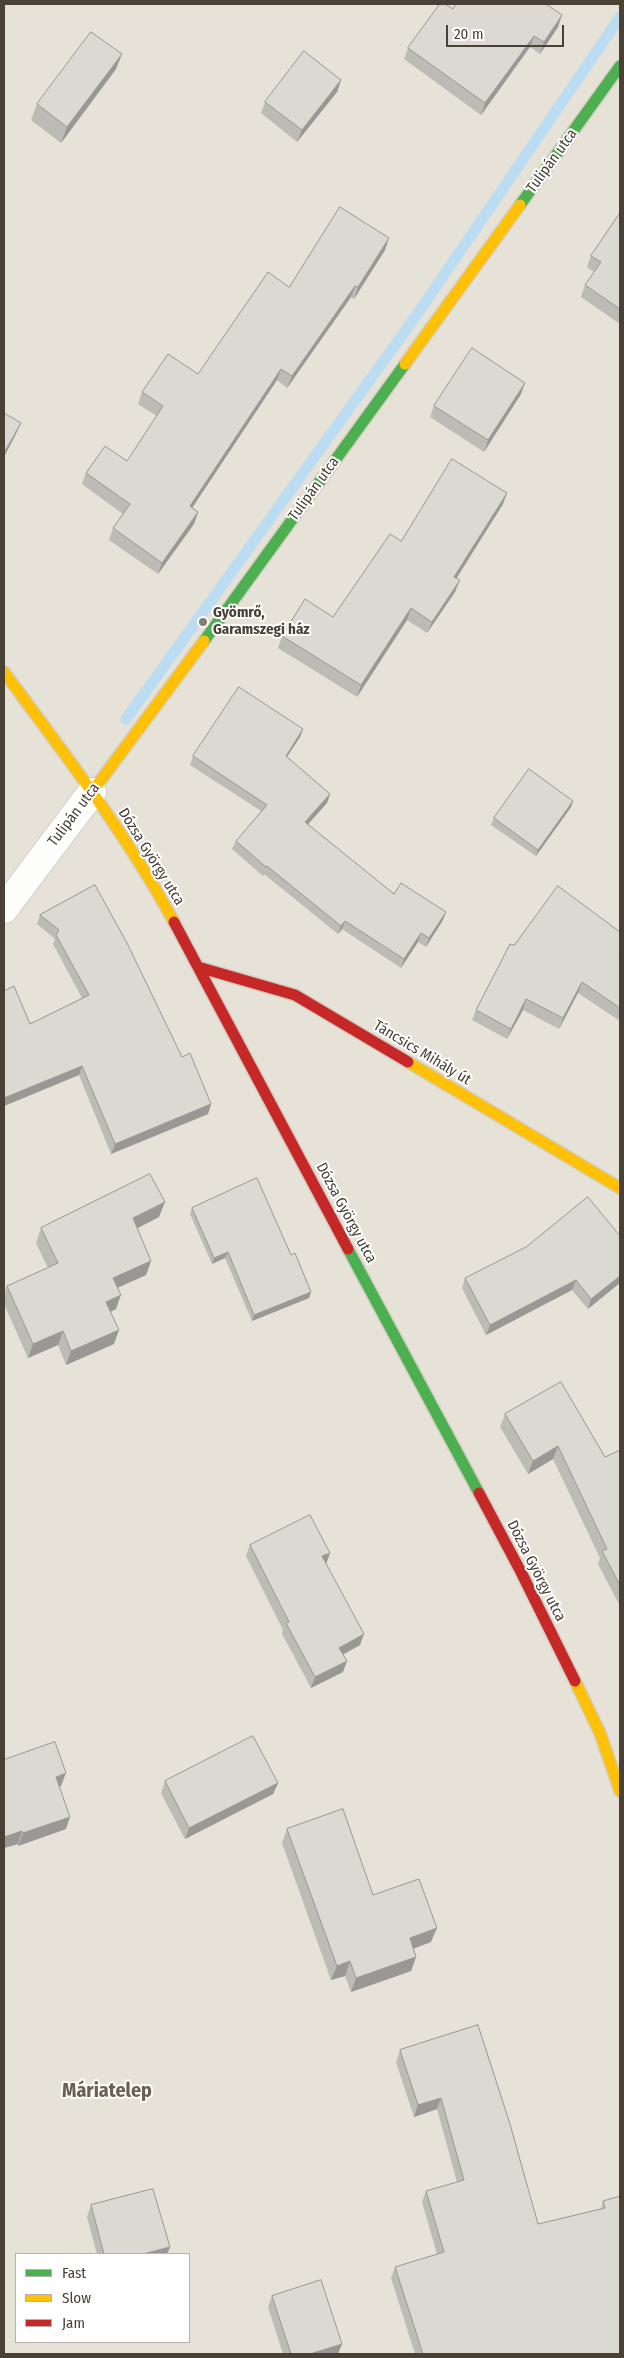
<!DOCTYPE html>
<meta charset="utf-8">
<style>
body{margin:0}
#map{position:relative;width:624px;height:2358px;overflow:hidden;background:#f2f0eb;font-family:"Fira Sans Condensed",sans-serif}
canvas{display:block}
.frame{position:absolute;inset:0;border:5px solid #494136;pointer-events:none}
.legend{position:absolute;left:15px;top:2253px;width:175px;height:90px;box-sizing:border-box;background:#fff;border:1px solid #b6b3af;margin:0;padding:6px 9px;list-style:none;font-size:15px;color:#494136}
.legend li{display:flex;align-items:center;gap:10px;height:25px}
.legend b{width:25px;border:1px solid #b6b3af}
.scale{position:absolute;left:446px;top:25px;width:118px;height:22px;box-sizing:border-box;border:2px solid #494136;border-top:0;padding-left:6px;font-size:15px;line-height:18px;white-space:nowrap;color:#494136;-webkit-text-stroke:4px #fff;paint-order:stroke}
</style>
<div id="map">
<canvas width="624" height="2358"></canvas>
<div class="frame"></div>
<ul class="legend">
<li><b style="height:6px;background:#4caf50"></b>Fast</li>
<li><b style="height:6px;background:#ffc107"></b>Slow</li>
<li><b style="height:6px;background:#c62828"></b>Jam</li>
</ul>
<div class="scale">20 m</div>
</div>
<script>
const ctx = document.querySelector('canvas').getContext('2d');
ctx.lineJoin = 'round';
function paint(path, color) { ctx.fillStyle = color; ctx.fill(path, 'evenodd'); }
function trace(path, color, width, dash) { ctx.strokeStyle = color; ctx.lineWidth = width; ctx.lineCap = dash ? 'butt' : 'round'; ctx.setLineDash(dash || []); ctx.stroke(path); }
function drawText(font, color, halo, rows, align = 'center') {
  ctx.font = font + ' "Fira Sans Condensed",sans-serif'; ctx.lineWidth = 4; ctx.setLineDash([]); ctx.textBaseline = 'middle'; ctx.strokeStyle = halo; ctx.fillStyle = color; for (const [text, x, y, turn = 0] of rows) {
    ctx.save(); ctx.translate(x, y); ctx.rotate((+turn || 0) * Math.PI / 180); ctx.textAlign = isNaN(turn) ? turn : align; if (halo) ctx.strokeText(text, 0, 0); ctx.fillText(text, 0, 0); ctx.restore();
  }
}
paint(new Path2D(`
 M 4,4 L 620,4 L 620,2354 L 4,2354 ZM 16,2254 L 189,2254 L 189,2342 L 16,2342 Z`), '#e6e2d8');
trace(new Path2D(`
 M 126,719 L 418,313 L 620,17`), '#bbdcf1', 11);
const street = new Path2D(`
 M 4,909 L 92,792`);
const fast = new Path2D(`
 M 520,205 L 620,66
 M 204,641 L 405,364
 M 348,1249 L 479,1493`);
const slow = new Path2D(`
 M 405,364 L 520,205
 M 4,672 C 64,753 126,833 174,922
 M 92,792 L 204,641
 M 408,1062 L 620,1188
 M 575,1681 L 600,1733 L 620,1791`);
const jam = new Path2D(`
 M 174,922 L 348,1249
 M 198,967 L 295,995 L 408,1062
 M 479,1493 L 521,1572 L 575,1681`);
trace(street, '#d0cec8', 30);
trace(fast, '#d2cdc2', 14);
trace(slow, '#d2cdc2', 14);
trace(jam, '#d2cdc2', 14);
trace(street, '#fdfdfc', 28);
trace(fast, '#4caf50', 11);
trace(slow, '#ffc107', 11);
trace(jam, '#c62828', 11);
paint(new Path2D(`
 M 453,9 L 558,27 L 540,54 L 530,47 L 481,115 L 404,59 L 408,48 Z
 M 116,69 L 61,143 L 31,120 L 37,104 Z
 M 341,80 L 337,92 L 297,142 L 261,113 L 265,102 Z
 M 620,213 L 620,324 L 581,297 L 585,285 L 594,272 L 587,267 L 591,256 Z
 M 385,250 L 354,299 L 351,297 L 287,388 L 277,380 L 192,508 L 198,512 L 194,524 L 158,574 L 109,540 L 113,528 L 123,514 L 82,484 L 86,473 L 127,461 L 157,416 L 138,404 L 142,392 L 198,374 L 289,287 Z
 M 521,394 L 484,452 L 430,417 L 434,406 Z
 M 503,504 L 457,578 L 455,592 L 427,633 L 407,620 L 357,697 L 278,648 L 282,636 L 333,617 L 401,541 Z
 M 303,729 L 300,737 L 287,757 L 330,794 L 327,803 L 308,824 L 394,894 L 443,920 L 426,947 L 418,942 L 401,968 L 342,929 L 338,934 L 264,874 L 263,876 L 232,849 L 236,841 L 261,811 L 190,765 L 193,756 Z
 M 573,801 L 571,807 L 536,856 L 491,825 L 494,818 Z
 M 95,885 L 182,1057 L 211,1104 L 208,1114 L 111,1154 L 79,1075 L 4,1106 L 4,991 L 30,1024 L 82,998 L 53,944 L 55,939 L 37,924 L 40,915 Z
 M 620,932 L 620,1021 L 578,993 L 559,1029 L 523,1010 L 507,1039 L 472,1020 L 476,1010 L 514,945 Z
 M 192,1208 L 311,1292 L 309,1298 L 252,1321 L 225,1258 L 212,1264 L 190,1214 Z
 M 159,1217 L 137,1228 L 151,1261 L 146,1275 L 117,1288 L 116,1309 L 111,1312 L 114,1344 L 66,1365 L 58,1345 L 28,1358 L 4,1304 L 4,1295 L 7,1286 L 48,1268 L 36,1243 L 41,1228 Z
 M 620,1236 L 588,1309 L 572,1290 L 486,1335 L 462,1288 L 465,1278 Z
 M 505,1414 L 605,1457 L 620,1450 L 620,1606 L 598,1564 L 600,1558 L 553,1459 L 528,1474 L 500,1427 Z
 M 250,1545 L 330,1553 L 326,1564 L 360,1645 L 343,1654 L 343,1672 L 311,1688 L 282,1634 L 283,1630 L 246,1556 Z
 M 4,1760 L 61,1786 L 59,1786 L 66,1829 L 18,1846 L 18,1844 L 4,1848 Z
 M 165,1781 L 278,1783 L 273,1794 L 185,1839 L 161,1793 Z
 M 287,1829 L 373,1895 L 431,1942 L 413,1949 L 416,1957 L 411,1971 L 351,1992 L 345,1976 L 331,1980 L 282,1843 Z
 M 478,2025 L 538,2224 L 601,2209 L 603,2201 L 620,2196 L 620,2354 L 415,2354 L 391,2278 L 395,2267 L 437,2254 L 422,2202 L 426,2191 L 457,2182 L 437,2109 L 414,2117 L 396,2062 L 400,2050 Z
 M 91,2205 L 170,2247 L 167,2254 L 97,2254 L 87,2217 Z
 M 272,2296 L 338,2354 L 283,2354 L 268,2307 Z`), '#bdbbb5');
paint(new Path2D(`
 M 562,15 L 558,27 L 540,54 L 544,42 Z
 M 534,36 L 530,47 L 481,115 L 485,103 Z
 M 122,54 L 116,69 L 61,143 L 67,127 Z
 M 341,80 L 337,92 L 297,142 L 302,130 Z
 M 389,238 L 385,250 L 354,299 L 358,287 Z
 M 355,286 L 351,297 L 287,388 L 292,376 Z
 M 281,369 L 277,380 L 186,517 L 190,506 Z
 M 525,383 L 521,394 L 484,452 L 488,440 Z
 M 21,423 L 16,434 L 4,457 L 4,453 Z
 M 507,493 L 503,504 L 450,588 L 454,577 Z
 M 198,512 L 194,524 L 158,574 L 162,563 Z
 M 460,580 L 455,592 L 427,633 L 432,622 Z
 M 411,608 L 407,620 L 357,697 L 361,685 Z
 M 303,729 L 300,737 L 282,764 L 286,756 Z
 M 330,794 L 327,803 L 302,831 L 305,822 Z
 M 573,801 L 571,807 L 536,856 L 538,850 Z
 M 446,912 L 443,920 L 426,947 L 429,938 Z
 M 345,921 L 342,929 L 338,934 L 341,926 Z
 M 421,933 L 418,942 L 401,968 L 404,959 Z
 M 582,982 L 578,993 L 559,1029 L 563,1018 Z
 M 526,999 L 523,1010 L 507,1039 L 511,1029 Z
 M 82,1066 L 79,1075 L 4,1106 L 4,1098 Z
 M 211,1104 L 208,1114 L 111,1154 L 115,1144 Z
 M 165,1202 L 159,1217 L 128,1233 L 133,1218 Z
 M 228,1252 L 225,1258 L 212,1264 L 214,1258 Z
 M 151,1261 L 146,1275 L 108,1292 L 113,1278 Z
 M 620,1276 L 620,1283 L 588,1309 L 591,1299 Z
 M 576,1280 L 572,1290 L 486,1335 L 490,1325 Z
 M 311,1292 L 309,1298 L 252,1321 L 254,1315 Z
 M 121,1295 L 116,1309 L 101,1316 L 106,1302 Z
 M 119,1330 L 114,1344 L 66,1365 L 71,1351 Z
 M 63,1331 L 58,1345 L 28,1358 L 33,1344 Z
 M 558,1446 L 553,1459 L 528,1474 L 533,1461 Z
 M 330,1553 L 326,1564 L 322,1556 Z
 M 364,1634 L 360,1645 L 335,1659 L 339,1648 Z
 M 347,1661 L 343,1672 L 311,1688 L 315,1677 Z
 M 66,1773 L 61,1786 L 51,1789 L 56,1777 Z
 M 278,1783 L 273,1794 L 185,1839 L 189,1828 Z
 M 70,1817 L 66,1829 L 18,1846 L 23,1833 Z
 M 22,1831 L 18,1844 L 4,1848 L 4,1837 Z
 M 437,1928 L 431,1942 L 404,1952 L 410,1938 Z
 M 416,1957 L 411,1971 L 351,1992 L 356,1978 Z
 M 350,1961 L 345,1976 L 331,1980 L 337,1966 Z
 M 441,2098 L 437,2109 L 414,2117 L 418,2105 Z
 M 170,2247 L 167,2254 L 143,2254 Z
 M 342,2344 L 338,2354 L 310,2354 Z`), '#9a9894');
const building = new Path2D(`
 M 440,4 L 445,4 L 453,9 L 456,4 L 546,4 L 562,15 L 544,42 L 534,36 L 485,103 L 408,48 Z
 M 91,32 L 122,54 L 67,127 L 37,104 Z
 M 304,51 L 341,80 L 302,130 L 265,102 Z
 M 340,207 L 389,238 L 358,287 L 355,286 L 292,376 L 281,369 L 190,506 L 198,512 L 162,563 L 113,528 L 130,504 L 86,473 L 105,446 L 127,461 L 163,406 L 142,392 L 168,354 L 198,374 L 268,272 L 289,287 Z
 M 620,213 L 620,309 L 585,285 L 601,262 L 591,256 Z
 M 472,348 L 525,383 L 488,440 L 434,406 Z
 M 4,413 L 21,423 L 4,453 Z
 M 452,459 L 507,493 L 454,577 L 460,580 L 432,622 L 411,608 L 361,685 L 282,636 L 305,599 L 333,617 L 390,534 L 401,541 Z
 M 239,687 L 303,729 L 286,756 L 330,794 L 305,822 L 394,894 L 401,883 L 446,912 L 429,938 L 421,933 L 404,959 L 345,921 L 341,926 L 267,866 L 266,867 L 236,841 L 267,805 L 193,756 Z
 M 529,769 L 573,801 L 538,850 L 494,818 Z
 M 95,885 L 127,943 L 182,1057 L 190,1053 L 211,1104 L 115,1144 L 82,1066 L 4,1098 L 4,991 L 14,986 L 30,1024 L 89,995 L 56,935 L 59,930 L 40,915 Z
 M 558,886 L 620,932 L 620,951 L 619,953 L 620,954 L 620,1008 L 582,982 L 563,1018 L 526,999 L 511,1029 L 476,1010 L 510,944 L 514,945 Z
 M 150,1174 L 165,1202 L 133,1218 L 151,1261 L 113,1278 L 121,1295 L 106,1302 L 119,1330 L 71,1351 L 63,1331 L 33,1344 L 7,1286 L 58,1263 L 41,1228 Z
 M 257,1178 L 291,1255 L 295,1253 L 311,1292 L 254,1315 L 228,1252 L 214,1258 L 192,1208 Z
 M 588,1197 L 620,1236 L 620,1276 L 591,1299 L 576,1280 L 490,1325 L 465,1278 L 526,1247 Z
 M 561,1382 L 605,1457 L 620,1450 L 620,1585 L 602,1551 L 607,1549 L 558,1446 L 533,1461 L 505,1414 Z
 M 310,1515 L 330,1553 L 322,1556 L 364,1634 L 339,1648 L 347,1661 L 315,1677 L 286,1623 L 289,1622 L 250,1545 Z
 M 253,1736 L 278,1783 L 189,1828 L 165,1781 Z
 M 55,1742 L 66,1773 L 56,1777 L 70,1817 L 23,1833 L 22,1831 L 4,1837 L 4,1760 Z
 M 343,1809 L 373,1895 L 419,1879 L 437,1928 L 410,1938 L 416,1957 L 356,1978 L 350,1961 L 337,1966 L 287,1829 Z
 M 478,2025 L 510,2124 L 538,2224 L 605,2208 L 603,2201 L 620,2196 L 620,2354 L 423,2354 L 395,2267 L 444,2252 L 426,2191 L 464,2180 L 441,2098 L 418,2105 L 400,2050 Z
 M 153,2189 L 170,2247 L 143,2254 L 104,2254 L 91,2205 Z
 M 321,2280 L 342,2344 L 310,2354 L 291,2354 L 272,2296 Z`);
paint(building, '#dcd9d3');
trace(building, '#9a9894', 1);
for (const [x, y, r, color] of [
 [203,622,5,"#847e75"]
]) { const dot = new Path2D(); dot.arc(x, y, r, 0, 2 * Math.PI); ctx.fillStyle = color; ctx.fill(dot); trace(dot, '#fff', 2); }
drawText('15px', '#494136', '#fff', [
 ["Tulipán utca",552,161,-54],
 ["Tulipán utca",314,489,-54],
 ["Tulipán utca",74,815,-53],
 ["Dózsa György utca",151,857,58],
 ["Táncsics Mihály út",422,1053,31],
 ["Dózsa György utca",346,1213,62],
 ["Dózsa György utca",536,1571,63]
]);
drawText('bold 15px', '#494136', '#fff', [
 ["Gyömrő,",213,613],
 ["Garamszegi ház",213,630]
], 'left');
drawText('bold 20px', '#6c5f4d', '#fff', [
 ["Máriatelep",107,2091]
]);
</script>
